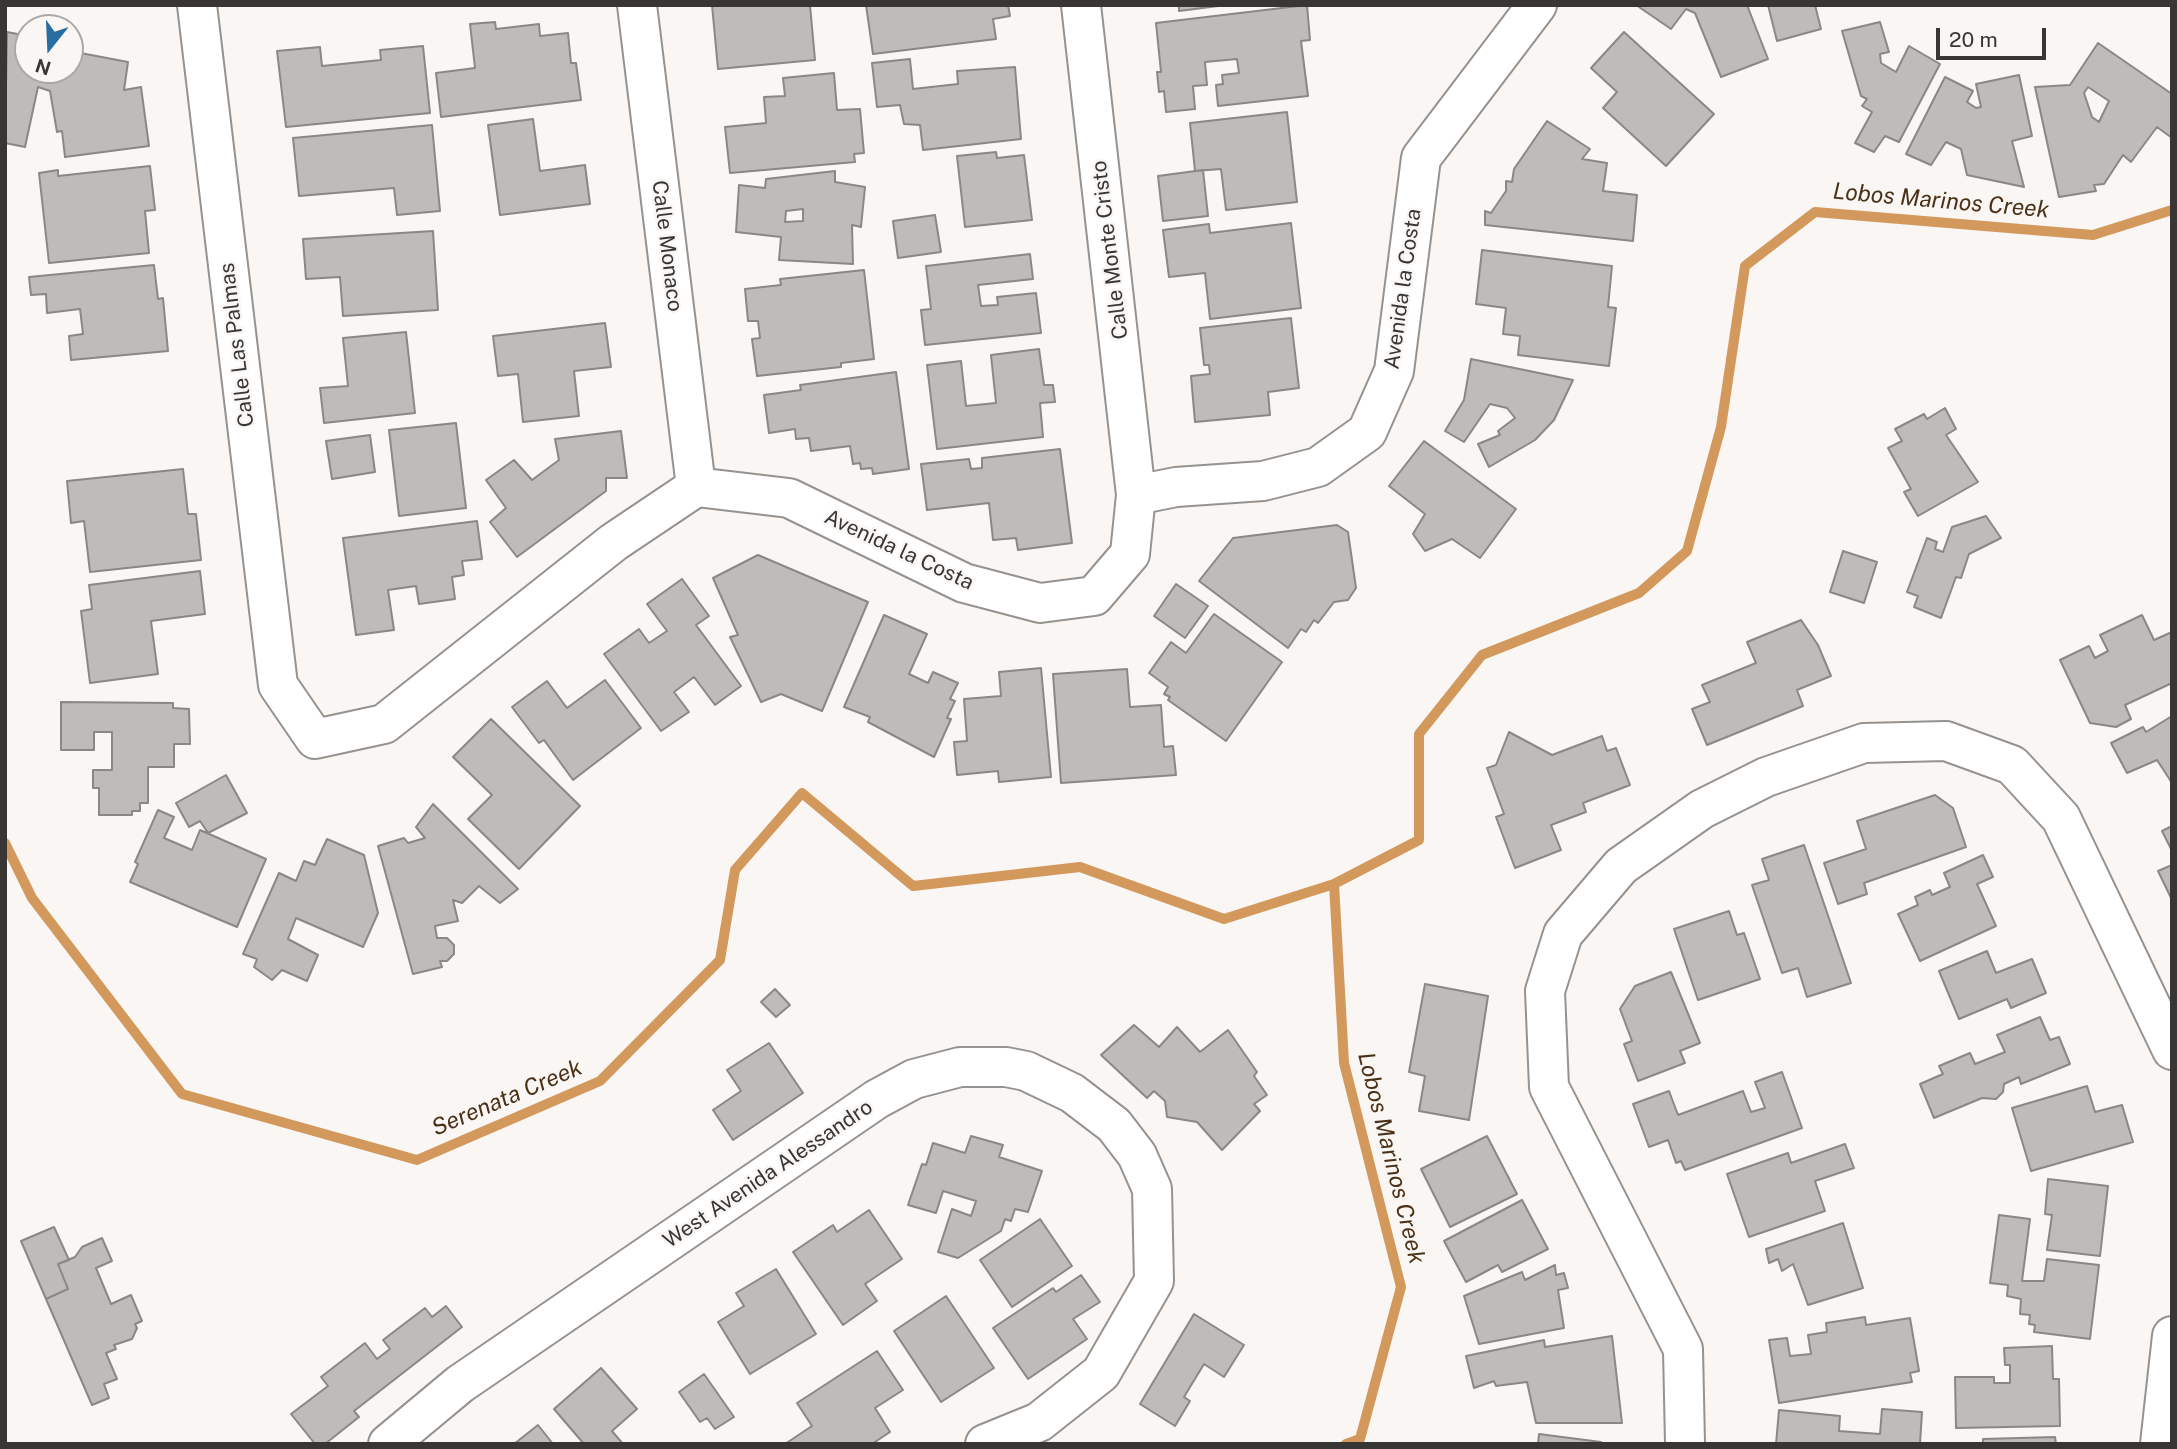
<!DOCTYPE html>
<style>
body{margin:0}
#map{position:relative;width:2177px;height:1449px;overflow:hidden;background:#f9f6f3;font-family:"Public Sans",sans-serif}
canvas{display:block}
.frame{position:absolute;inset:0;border:7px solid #373635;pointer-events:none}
.north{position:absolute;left:14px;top:14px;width:70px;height:70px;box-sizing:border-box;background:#f9f6f3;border:2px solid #aba9a7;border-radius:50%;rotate:198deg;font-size:19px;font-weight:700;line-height:28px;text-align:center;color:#373635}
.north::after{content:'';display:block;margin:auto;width:24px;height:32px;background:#296ea3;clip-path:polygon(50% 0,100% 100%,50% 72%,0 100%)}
.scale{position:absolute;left:1936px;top:28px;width:110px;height:32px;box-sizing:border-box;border:4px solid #373635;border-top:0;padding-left:9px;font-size:21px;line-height:24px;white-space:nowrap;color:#373635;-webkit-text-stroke:5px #f9f6f3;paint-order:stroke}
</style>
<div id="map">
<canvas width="2177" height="1449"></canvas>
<div class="frame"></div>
<div class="north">N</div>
<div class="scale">20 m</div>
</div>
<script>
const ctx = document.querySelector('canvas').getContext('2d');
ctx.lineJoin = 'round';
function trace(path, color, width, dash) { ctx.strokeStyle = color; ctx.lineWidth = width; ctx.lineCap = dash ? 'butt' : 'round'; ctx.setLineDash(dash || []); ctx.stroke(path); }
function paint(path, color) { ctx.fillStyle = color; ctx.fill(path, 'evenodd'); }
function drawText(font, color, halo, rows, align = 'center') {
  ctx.font = font + ' "Public Sans",sans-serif'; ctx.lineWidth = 5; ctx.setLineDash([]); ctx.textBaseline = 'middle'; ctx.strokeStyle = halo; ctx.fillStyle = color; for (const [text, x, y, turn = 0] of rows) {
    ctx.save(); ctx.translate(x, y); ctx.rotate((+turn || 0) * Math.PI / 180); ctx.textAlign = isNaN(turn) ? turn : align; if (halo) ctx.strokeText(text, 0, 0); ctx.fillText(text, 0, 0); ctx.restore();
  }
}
trace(new Path2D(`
 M 5,843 L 32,898 L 182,1094 L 417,1160 L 600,1081 L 720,960 L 735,870 L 802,793 L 913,886 L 1080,867 L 1224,919 L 1334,884
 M 1346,1444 L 1360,1439 L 1401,1287 L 1344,1063 L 1334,884 L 1419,840 L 1419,734 L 1482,655 L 1639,593 L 1687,551 L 1721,427 L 1745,266 L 1815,212 L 2093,235 L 2172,210`), '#d3985c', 10);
const building = new Path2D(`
 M 712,5 L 810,5 L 815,60 L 718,69 Z
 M 866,5 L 1008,5 L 1010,16 L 993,19 L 996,39 L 873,54 Z
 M 1179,5 L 1226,5 L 1179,11 Z
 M 1307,5 L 1310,40 L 1301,41 L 1308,96 L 1218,106 L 1216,85 L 1223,84 L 1222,75 L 1239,73 L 1237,59 L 1205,62 L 1207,85 L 1193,86 L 1195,109 L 1166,112 L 1164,91 L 1159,92 L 1157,72 L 1161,72 L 1156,23 Z
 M 1636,5 L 1747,5 L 1768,59 L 1721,77 L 1695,13 L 1686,9 L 1671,29 Z
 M 1768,5 L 1815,5 L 1821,29 L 1777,41 Z
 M 495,22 L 496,29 L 539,24 L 540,36 L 568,33 L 571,63 L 576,63 L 581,100 L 441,117 L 436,73 L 475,68 L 470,24 Z
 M 1880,22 L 1889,52 L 1880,54 L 1881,63 L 1896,72 L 1909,46 L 1940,64 L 1899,142 L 1885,136 L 1874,152 L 1855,143 L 1872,112 L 1862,106 L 1867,99 L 1861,96 L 1842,31 Z
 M 7,32 L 28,36 L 28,70 L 70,70 L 70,51 L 128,62 L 124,90 L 141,87 L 149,146 L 65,157 L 62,131 L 57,132 L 50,91 L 38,87 L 25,147 L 5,143 Z
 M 1624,32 L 1714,114 L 1666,166 L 1603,108 L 1617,92 L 1591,68 Z
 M 2098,43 L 2172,94 L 2172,138 L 2157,127 L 2131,162 L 2123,155 L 2104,184 L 2094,185 L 2096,191 L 2059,197 L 2035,87 L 2070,85 ZM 2088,87 L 2109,101 L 2099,122 L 2092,117 L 2084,93 Z
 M 423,46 L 430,113 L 286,127 L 277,51 L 320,47 L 322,66 L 381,60 L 380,50 Z
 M 910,59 L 913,89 L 958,84 L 957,71 L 1015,67 L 1021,139 L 923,150 L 920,125 L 904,124 L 900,105 L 877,107 L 872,63 Z
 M 834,73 L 837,110 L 860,109 L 864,153 L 854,154 L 855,162 L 730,173 L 725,127 L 766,123 L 764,97 L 785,96 L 783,78 Z
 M 2019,75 L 2032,136 L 2012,141 L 2024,187 L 1967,175 L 1961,149 L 1946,142 L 1931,165 L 1906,154 L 1945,77 L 1973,91 L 1967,102 L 1976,108 L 1981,107 L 1976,84 Z
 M 1287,112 L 1297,202 L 1226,210 L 1221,169 L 1195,171 L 1190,123 Z
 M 533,119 L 540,171 L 585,165 L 590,204 L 500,215 L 488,125 Z
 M 1547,121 L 1590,149 L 1582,159 L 1607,163 L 1603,191 L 1637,195 L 1633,241 L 1485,225 L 1485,211 L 1491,213 L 1506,191 L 1506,181 L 1512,182 L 1514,169 Z
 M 432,125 L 440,211 L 397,215 L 394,188 L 299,196 L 293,138 Z
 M 996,152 L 997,158 L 1024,155 L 1032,220 L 965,227 L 957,156 Z
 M 150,166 L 155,210 L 145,211 L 149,253 L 49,263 L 39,173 L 58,170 L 58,176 Z
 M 1203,170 L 1208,216 L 1163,221 L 1158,176 Z
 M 835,171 L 835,182 L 865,187 L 861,227 L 852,225 L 853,264 L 779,260 L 781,237 L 736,232 L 739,185 L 765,188 L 766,179 ZM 803,209 L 803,221 L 785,222 L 786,211 Z
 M 935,215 L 941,252 L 898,258 L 893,221 Z
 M 1291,223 L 1301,308 L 1210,319 L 1205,273 L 1169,277 L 1163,230 L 1209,224 L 1210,233 Z
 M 433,231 L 438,310 L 343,316 L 340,277 L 306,279 L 303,239 Z
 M 1482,250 L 1612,266 L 1608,307 L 1616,308 L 1609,366 L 1518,355 L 1520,336 L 1503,334 L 1506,308 L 1476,304 Z
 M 1030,254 L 1033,279 L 978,285 L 981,306 L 998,305 L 997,297 L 1036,293 L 1041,333 L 925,345 L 921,310 L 931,309 L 926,266 Z
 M 154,265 L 158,299 L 163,298 L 168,351 L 71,360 L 69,336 L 83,334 L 80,309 L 47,313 L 46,294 L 31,295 L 29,277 Z
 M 864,270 L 874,359 L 841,363 L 841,367 L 757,376 L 752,339 L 760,338 L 758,321 L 748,321 L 745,289 L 781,285 L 780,279 Z
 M 1291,318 L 1299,388 L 1268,392 L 1270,415 L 1195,422 L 1191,376 L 1210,374 L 1209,365 L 1204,365 L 1200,328 Z
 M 605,323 L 611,367 L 574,371 L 579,416 L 523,422 L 518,374 L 498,376 L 493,336 Z
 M 406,332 L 415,413 L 324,423 L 320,388 L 348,386 L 343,338 Z
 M 1039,349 L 1044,385 L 1053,385 L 1055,402 L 1040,403 L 1043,437 L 937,449 L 927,365 L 961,361 L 966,406 L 996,403 L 991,355 Z
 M 1471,359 L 1573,380 L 1554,420 L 1535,440 L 1489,467 L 1478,444 L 1500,435 L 1498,431 L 1515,418 L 1507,408 L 1490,404 L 1464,442 L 1445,431 L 1464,400 Z
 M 896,372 L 909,469 L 873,474 L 872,468 L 861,469 L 860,463 L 853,464 L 850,446 L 811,451 L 809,438 L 796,439 L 795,429 L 769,433 L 764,395 L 801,390 L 800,385 Z
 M 1945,408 L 1956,429 L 1946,435 L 1978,482 L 1918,516 L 1904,492 L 1911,489 L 1888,448 L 1902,441 L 1895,429 L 1924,414 L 1927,419 Z
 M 456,423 L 466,508 L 399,516 L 389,430 Z
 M 621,431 L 627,478 L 606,478 L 606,491 L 517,557 L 490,522 L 506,508 L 486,480 L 514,460 L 532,480 L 559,460 L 555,439 Z
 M 370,435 L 375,472 L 332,479 L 326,441 Z
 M 1424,441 L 1516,509 L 1480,558 L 1452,539 L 1425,551 L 1413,534 L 1425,514 L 1389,486 Z
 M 1060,449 L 1072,543 L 1018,550 L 1016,538 L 993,540 L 989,503 L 927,510 L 921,464 L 969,459 L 971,469 L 982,468 L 982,458 Z
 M 183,469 L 188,514 L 196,514 L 201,560 L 90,572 L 84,521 L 71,523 L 67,481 Z
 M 1986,516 L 2001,538 L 1969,554 L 1961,578 L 1956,577 L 1941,618 L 1914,607 L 1918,596 L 1907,592 L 1927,538 L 1937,542 L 1935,549 L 1943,552 L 1952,527 Z
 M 477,521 L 482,559 L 462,561 L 464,575 L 452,577 L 455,599 L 419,604 L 416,586 L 388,590 L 394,630 L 356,635 L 343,538 Z
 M 1337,525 L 1348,532 L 1356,588 L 1348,600 L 1334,602 L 1318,623 L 1314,620 L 1306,632 L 1301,629 L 1288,648 L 1199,581 L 1233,538 Z
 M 1843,551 L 1877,562 L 1864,603 L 1830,592 Z
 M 758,555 L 868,602 L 822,711 L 781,694 L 761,702 L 730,637 L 738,635 L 713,578 Z
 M 200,571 L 205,614 L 151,621 L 158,674 L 90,683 L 81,611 L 92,609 L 89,585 Z
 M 682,579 L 709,616 L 696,625 L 741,686 L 715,705 L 694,677 L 674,692 L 689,712 L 661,731 L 604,654 L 639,629 L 649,643 L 667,631 L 647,604 Z
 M 1176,584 L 1208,606 L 1185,638 L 1154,616 Z
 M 1214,614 L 1282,662 L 1226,741 L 1168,700 L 1170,697 L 1164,694 L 1168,687 L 1149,673 L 1171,642 L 1186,653 Z
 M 884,615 L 927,634 L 909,674 L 928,683 L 933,672 L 958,683 L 950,699 L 955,701 L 947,718 L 951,719 L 934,757 L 868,722 L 870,717 L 844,707 Z
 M 2142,615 L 2154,640 L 2172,632 L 2172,683 L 2125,705 L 2131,719 L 2116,727 L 2090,723 L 2060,660 L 2089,646 L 2095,658 L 2108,651 L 2100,635 Z
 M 1801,620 L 1818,645 L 1831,676 L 1797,690 L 1803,706 L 1707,745 L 1692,709 L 1710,702 L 1702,685 L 1756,663 L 1747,642 Z
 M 1041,668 L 1051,777 L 999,782 L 998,771 L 957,775 L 954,742 L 967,741 L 964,699 L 1001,696 L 999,672 Z
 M 1127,669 L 1130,707 L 1161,705 L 1164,747 L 1173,746 L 1176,775 L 1061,783 L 1053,674 Z
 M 605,680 L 641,728 L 573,780 L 544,740 L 539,743 L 512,707 L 547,681 L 567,708 Z
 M 61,702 L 173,703 L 173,708 L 189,709 L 190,744 L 174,744 L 174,767 L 148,767 L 148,803 L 140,803 L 140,811 L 132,811 L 132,815 L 99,815 L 99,788 L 93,788 L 93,770 L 112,770 L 112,732 L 94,732 L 94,750 L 61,750 Z
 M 2172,716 L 2172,783 L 2157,760 L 2127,773 L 2111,743 L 2143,727 L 2146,732 Z
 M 491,719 L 580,806 L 519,869 L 468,819 L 492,795 L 453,757 Z
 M 1509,732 L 1552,755 L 1602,736 L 1607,751 L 1616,748 L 1630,785 L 1583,803 L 1586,812 L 1551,825 L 1561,850 L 1515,868 L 1496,817 L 1504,814 L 1487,768 L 1496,765 Z
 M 226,775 L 247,813 L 208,833 L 200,821 L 189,827 L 176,803 Z
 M 1935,795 L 1953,808 L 1966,847 L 1864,883 L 1867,894 L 1838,904 L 1824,863 L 1866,849 L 1857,821 Z
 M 433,804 L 518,889 L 500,903 L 479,886 L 462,903 L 453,900 L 458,921 L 435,926 L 437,938 L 447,938 L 454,945 L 454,954 L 447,961 L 440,961 L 442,967 L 413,974 L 378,846 L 404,838 L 408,843 L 425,838 L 416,827 Z
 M 158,810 L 174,817 L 164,838 L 192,850 L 200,830 L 266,859 L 237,927 L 130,882 L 138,864 L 135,862 Z
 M 2172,826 L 2172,851 L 2162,831 Z
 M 327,839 L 364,855 L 378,913 L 363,947 L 296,918 L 288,939 L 318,955 L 307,981 L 282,970 L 272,980 L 254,967 L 257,959 L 243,954 L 279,873 L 296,881 L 304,861 L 315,865 Z
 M 1804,845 L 1851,983 L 1807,997 L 1798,968 L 1782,973 L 1752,885 L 1769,880 L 1762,859 Z
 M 1983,855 L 1993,877 L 1977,884 L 1996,926 L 1920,961 L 1898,914 L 1918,905 L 1915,897 L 1930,890 L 1932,895 L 1950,887 L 1944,873 Z
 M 2172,865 L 2172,900 L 2158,871 Z
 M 1729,911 L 1737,935 L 1744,933 L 1760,979 L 1698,1000 L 1674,929 Z
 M 1987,951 L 1996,973 L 2032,959 L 2046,993 L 2011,1008 L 2007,999 L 1959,1019 L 1939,971 Z
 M 1671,972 L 1700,1043 L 1680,1051 L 1685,1063 L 1638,1081 L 1624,1044 L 1632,1041 L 1620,1009 L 1635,986 Z
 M 1425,984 L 1488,996 L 1469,1120 L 1419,1111 L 1425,1076 L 1409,1072 Z
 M 775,989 L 790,1005 L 776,1017 L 761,1002 Z
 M 2040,1017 L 2050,1040 L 2059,1037 L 2070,1064 L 2021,1084 L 2019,1077 L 2004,1084 L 2003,1092 L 1996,1099 L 1982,1098 L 1934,1118 L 1920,1084 L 1943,1074 L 1939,1066 L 1970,1053 L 1975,1064 L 2005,1052 L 1997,1035 Z
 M 1134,1025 L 1159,1047 L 1177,1027 L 1200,1052 L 1228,1030 L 1257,1072 L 1254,1076 L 1267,1095 L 1254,1104 L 1260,1111 L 1222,1150 L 1197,1122 L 1167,1117 L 1165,1101 L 1154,1091 L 1147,1098 L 1101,1055 Z
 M 769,1043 L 803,1093 L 733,1140 L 713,1110 L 741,1091 L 727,1070 Z
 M 1782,1072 L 1802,1128 L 1685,1170 L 1681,1161 L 1676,1163 L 1668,1140 L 1649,1147 L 1633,1104 L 1669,1091 L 1678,1115 L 1743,1091 L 1751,1112 L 1765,1108 L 1755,1082 Z
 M 2087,1086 L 2095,1112 L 2122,1105 L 2133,1142 L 2031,1171 L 2012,1108 Z
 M 971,1136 L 1003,1145 L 999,1157 L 1042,1171 L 1028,1212 L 1015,1209 L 1011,1221 L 1005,1219 L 1001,1231 L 958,1258 L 938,1252 L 952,1209 L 971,1216 L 976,1201 L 943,1191 L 936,1213 L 908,1205 L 922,1164 L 926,1165 L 933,1143 L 965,1153 Z
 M 1487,1136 L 1517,1194 L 1450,1227 L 1421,1169 Z
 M 1845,1144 L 1854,1168 L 1815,1181 L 1825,1211 L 1749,1237 L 1727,1174 L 1788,1153 L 1791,1163 Z
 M 2048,1179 L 2108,1186 L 2100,1256 L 2047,1250 L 2052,1215 L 2045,1214 Z
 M 1522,1200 L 1548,1249 L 1502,1272 L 1498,1265 L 1466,1282 L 1444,1241 Z
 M 869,1210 L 902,1259 L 865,1284 L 877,1301 L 843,1325 L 793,1252 L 833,1225 L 837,1232 Z
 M 1999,1215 L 2030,1219 L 2022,1281 L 2044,1281 L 2047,1259 L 2099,1265 L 2090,1339 L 2034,1332 L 2035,1325 L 2029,1324 L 2030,1315 L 2020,1314 L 2021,1299 L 2007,1296 L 2008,1285 L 1990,1283 Z
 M 1040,1219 L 1072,1266 L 1012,1307 L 980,1260 Z
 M 1843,1223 L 1863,1288 L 1808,1305 L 1793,1264 L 1782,1271 L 1778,1259 L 1769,1263 L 1766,1249 Z
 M 54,1227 L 69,1260 L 58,1264 L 68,1289 L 46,1299 L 21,1241 Z
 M 102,1238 L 112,1261 L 96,1268 L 111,1304 L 131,1295 L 142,1321 L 135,1324 L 137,1328 L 132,1339 L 114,1345 L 116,1349 L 106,1353 L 117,1379 L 104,1384 L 109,1398 L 92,1405 L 46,1299 L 68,1289 L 58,1264 L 75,1257 L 82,1247 Z
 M 1555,1265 L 1556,1275 L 1564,1273 L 1568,1288 L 1558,1290 L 1564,1328 L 1479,1344 L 1464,1296 L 1522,1272 L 1525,1280 Z
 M 776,1269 L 816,1334 L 750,1374 L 718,1322 L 744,1306 L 736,1293 Z
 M 1081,1275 L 1100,1302 L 1073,1319 L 1087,1339 L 1028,1379 L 993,1328 L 1053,1288 L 1056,1292 Z
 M 946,1296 L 994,1368 L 941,1402 L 894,1331 Z
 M 446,1306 L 462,1327 L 354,1411 L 359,1417 L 325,1444 L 315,1444 L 291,1414 L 328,1386 L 321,1377 L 365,1343 L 377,1359 L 390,1349 L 383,1340 L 425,1308 L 432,1317 Z
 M 1194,1314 L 1244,1345 L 1224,1377 L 1204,1364 L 1184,1397 L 1190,1401 L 1175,1426 L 1140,1404 Z
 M 1865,1317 L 1866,1325 L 1910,1318 L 1919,1371 L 1910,1373 L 1912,1382 L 1779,1403 L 1769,1340 L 1787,1338 L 1790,1356 L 1811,1354 L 1808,1335 L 1827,1332 L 1826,1323 Z
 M 1612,1336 L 1622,1423 L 1536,1423 L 1527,1382 L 1496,1386 L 1494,1381 L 1474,1388 L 1466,1356 L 1544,1340 L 1545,1347 Z
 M 2052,1346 L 2053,1379 L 2059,1379 L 2060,1426 L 1956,1428 L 1955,1377 L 1994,1377 L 1994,1383 L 2010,1383 L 2010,1365 L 2005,1365 L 2004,1348 Z
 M 877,1351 L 903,1390 L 875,1408 L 890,1432 L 872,1444 L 785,1444 L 812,1426 L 797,1403 Z
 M 601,1368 L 637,1409 L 612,1431 L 623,1444 L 584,1444 L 554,1409 Z
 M 704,1374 L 734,1417 L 715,1429 L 707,1418 L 700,1422 L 679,1392 Z
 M 1882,1409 L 1922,1412 L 1920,1444 L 1776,1444 L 1779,1410 L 1840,1416 L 1839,1431 L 1880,1434 Z
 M 538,1425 L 553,1444 L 514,1444 Z
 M 1539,1434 L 1601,1442 L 1601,1444 L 1538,1444 Z
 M 2055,1437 L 2056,1444 L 1983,1444 L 1983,1439 Z`);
paint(building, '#bebbb8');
trace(building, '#8a8784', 2);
const minor = new Path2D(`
 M 197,5 L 278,685 L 315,739 L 384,724 L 614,542 L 696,487 L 789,498 L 964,583 L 1040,603 L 1094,596 L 1130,554 L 1136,495 L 1176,487 L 1263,481 L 1318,467 L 1367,432 L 1394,371 L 1421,158 L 1537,5
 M 637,5 L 696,487
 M 1081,5 L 1136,495
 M 388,1444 L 460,1384 L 877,1099 L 914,1079 L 960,1067 L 1006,1067 L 1026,1071 L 1072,1093 L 1114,1125 L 1137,1155 L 1152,1189 L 1154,1281 L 1101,1373 L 1039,1422 L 985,1444`);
const tertiary = new Path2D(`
 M 1685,1444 L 1683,1349 L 1549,1087 L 1545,991 L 1563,934 L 1621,866 L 1702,809 L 1766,777 L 1864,743 L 1946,741 L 2012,765 L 2061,818 L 2172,1050
 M 2160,1444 L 2172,1336`);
trace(minor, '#95928f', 42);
trace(tertiary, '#95928f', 42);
trace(minor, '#fff', 38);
trace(tertiary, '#fff', 38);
drawText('21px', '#373635', '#f9f6f3', [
 ["Calle Monaco",667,246,83],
 ["Calle Monte Cristo",1110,250,-97],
 ["Avenida la Costa",1403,289,-82],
 ["Calle Las Palmas",237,345,-97],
 ["Avenida la Costa",899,550,25],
 ["West Avenida Alessandro",768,1174,-34]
]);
drawText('italic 23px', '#4a3117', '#f9f6f3', [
 ["Lobos Marinos Creek",1941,201,5],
 ["Serenata Creek",507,1098,-23],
 ["Lobos Marinos Creek",1391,1158,76]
]);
</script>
